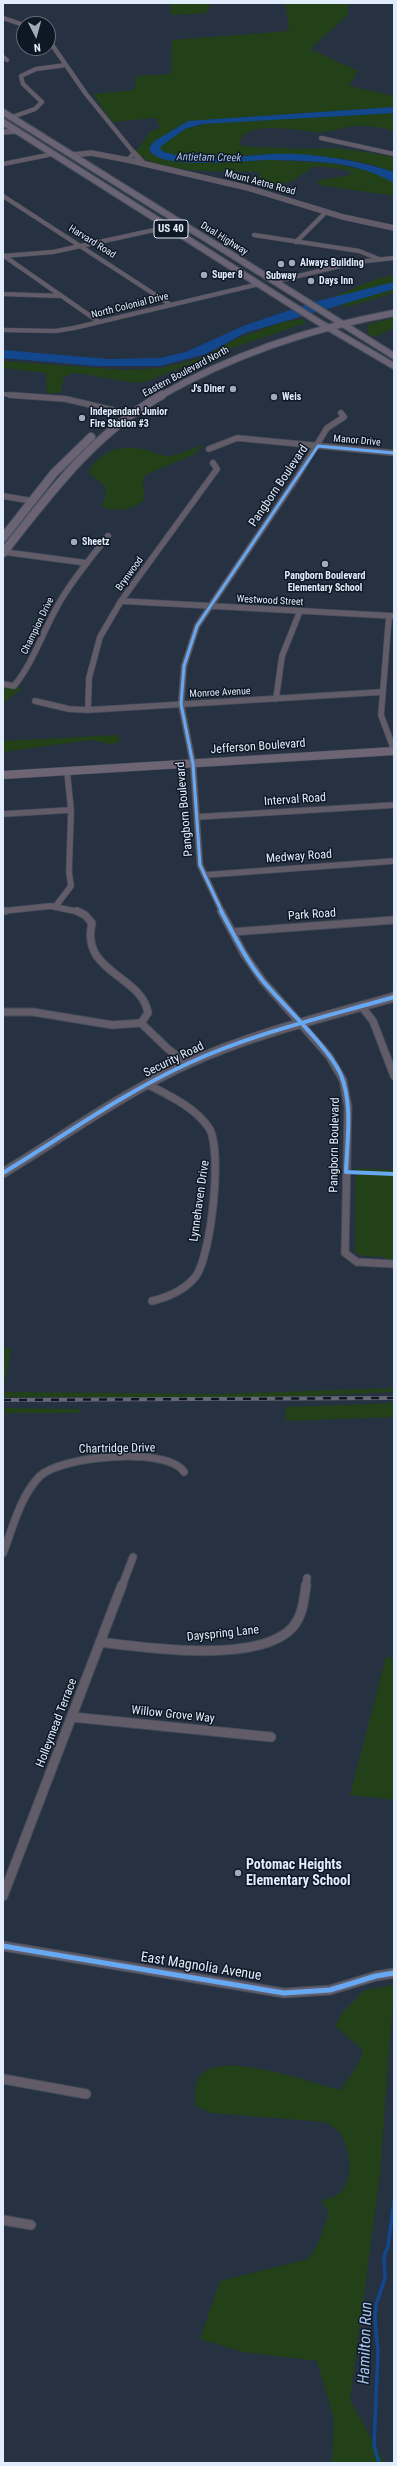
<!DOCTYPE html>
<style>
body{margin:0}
#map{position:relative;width:397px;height:2466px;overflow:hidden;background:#263141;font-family:"Roboto Condensed",sans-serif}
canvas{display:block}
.frame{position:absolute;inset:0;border:4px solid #e1ecfc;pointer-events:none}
.north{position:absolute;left:16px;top:16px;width:40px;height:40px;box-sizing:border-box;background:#0e1724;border:1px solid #626c7a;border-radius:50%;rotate:174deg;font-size:11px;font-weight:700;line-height:16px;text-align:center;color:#e1ecfc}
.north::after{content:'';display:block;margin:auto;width:14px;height:18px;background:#a0abbb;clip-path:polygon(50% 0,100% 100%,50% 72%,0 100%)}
</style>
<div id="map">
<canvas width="397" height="2466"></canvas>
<div class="frame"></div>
<div class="north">N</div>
</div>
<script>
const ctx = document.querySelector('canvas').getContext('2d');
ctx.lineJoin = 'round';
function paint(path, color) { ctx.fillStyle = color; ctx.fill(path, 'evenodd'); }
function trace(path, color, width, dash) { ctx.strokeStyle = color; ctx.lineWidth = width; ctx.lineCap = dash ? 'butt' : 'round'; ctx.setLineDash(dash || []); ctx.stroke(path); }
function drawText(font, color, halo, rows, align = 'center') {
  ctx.font = font + ' "Roboto Condensed",sans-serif'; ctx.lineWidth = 3; ctx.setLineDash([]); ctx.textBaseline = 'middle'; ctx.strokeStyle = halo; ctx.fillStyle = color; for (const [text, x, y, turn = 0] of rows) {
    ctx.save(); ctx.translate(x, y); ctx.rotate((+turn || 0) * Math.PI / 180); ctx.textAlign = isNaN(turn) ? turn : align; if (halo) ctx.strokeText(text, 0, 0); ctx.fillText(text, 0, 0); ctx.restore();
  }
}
paint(new Path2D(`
 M 170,3 L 211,3 L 206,13 L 171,15 Z
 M 282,3 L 348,3 L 348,15 L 310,49 L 358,71 L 349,86 L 394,96 L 394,107 L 188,121 L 153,142 L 150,152 L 212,162 L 272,160 L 332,163 L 373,172 L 394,183 L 394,196 L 320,185 L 316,182 L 320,180 L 349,175 L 351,173 L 347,170 L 315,166 L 292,181 L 280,185 L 257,182 L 260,172 C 229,171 157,175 136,152 L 150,132 L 160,128 L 156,118 L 112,122 L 93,94 L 134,90 L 137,76 L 171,74 L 172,40 L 289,31 L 286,6 Z
 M 394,113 L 394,131 C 380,127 363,124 349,127 C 340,128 331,132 322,132 C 302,133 248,117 239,143 L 242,146 L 299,149 L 339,148 L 394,157 L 394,173 C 365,158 307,154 274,154 C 238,154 197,165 162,151 L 160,147 L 185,129 L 210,123 Z
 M 394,275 L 394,282 L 338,297 L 338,294 C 357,288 373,278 394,275 Z
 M 394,289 L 394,293 L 347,307 L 342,303 Z
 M 394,318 L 394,328 L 377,336 L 368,335 L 367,328 L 369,324 Z
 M 303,319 L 306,323 L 300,325 L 229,349 L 145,382 L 135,383 L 83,374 L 74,373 L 64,377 L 61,392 L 47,394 L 46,373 L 3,368 L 3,361 L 126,370 L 162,368 L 201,358 L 238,338 L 283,322 Z
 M 204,445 L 193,455 L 147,474 L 143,478 L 144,500 C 133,510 117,512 102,507 L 106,495 L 105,486 L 90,474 L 89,470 C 104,447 125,444 151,451 C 157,453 162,456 169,456 C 181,455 192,447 204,445 Z
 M 3,685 L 20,688 L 22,689 L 3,703 Z
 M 118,735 L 120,742 L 110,744 L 91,740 L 3,752 L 3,741 Z
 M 356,1168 L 394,1170 L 394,1261 L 386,1261 L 384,1257 L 362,1256 L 355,1252 Z
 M 3,1347 L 11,1350 L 3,1392 Z
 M 394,1388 L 394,1392 L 263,1398 L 3,1397 L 3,1392 L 221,1394 Z
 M 394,1403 L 394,1417 L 286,1421 L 285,1407 Z
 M 3,1408 L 80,1409 L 79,1413 L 3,1413 Z
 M 386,1657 L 394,1659 L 394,1800 L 350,1795 Z
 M 394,1985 L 380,2174 L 350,2400 L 385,2463 L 332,2463 L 334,2419 L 317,2361 L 243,2352 L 200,2339 L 220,2281 L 308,2259 L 318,2244 L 329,2212 L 321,2201 C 326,2199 334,2198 338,2194 C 356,2183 350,2148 340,2133 C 337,2129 330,2125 325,2122 L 211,2113 L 196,2106 C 195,2096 194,2085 200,2076 C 221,2049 311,2083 340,2090 L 358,2065 L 363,2050 L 335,2026 L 342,2013 L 365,1990 Z`), '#224119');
paint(new Path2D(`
 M 394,107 L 394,113 L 202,124 L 185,129 L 160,147 L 162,151 C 196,164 237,156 272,154 C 309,152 356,160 391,171 L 394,173 L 394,183 C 374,172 353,165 331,163 C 312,161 292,160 273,160 C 251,159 157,172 149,149 L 153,142 L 188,121 Z
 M 394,282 L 394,289 L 245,333 L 206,354 L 160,366 L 96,366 L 3,358 L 3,350 L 108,359 L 160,358 L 186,352 L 243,326 L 314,302 Z`), '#12478e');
trace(new Path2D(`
 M 379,2463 L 374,2446 L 378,2352 L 375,2319 L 376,2305 L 385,2278 L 384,2256 L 388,2247 L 394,2201`), '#12478e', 3.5);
const minorFar3 = new Path2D(`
 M 3,18 L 24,25
 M 48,39 L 86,94 L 134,153 L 128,160
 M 3,57 L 7,60
 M 12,117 L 35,109 L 42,102 L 23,84 L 21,76 L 36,69 L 66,65
 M 321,138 L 394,154
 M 3,164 L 53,154
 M 3,196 L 171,305
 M 254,235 L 359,251 L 379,259
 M 296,242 L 326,212
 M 3,256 L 53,252 L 182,224
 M 4,256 L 99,322
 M 273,282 L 357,262 L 394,258
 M 3,294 L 61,296
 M 3,330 L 55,331 L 74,328 L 259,284
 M 3,394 L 23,396`);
const minorFar2 = new Path2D(`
 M 10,395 L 66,399 L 125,413
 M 209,449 L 237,438 L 394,453
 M 3,496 L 32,501
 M 4,552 L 87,563
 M 121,601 L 394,616
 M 389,616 L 381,715 L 394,750
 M 3,684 L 14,686 C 36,659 45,624 64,595 C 77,574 93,555 108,536
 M 276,699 L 282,656 L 300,611
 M 35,701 L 69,709 L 88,710 L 382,692
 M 88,710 L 89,678 L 100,637 L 121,601 L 217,469 L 213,463
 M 3,814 L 71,810
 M 197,817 L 394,805
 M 205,875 L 394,861
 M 55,907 L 71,886 L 69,872 L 71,810 L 67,771
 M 3,911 L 51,906 L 79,912
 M 222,912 L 200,865 L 193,764 L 181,704 L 184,666 L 197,626 L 296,479 L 327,428 L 344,417 L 341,413`);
const minorFar1 = new Path2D(`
 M 3,911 L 5,911
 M 221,911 L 244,954 L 262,980 L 329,1056 L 343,1080 L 348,1107 L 345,1253 L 357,1262 L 394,1264
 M 232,932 L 394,920
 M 362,1007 L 373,1021 L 394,1076
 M 3,1012 L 33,1012 L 112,1025 L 141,1023 L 148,1013 C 142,975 80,973 92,923 L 85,915 L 77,911
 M 141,1023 L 168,1049 L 187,1063
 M 147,1084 C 168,1095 195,1107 209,1128 C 223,1150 211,1255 196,1276 C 185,1290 169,1297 152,1301
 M 3,1553 C 13,1528 20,1496 40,1476 C 60,1456 168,1446 184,1472
 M 122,1586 L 133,1557
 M 306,1586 L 307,1578`);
const minor = new Path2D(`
 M 100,1642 C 146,1648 258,1664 292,1628 C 303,1616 304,1599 306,1585
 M 72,1717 L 271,1737
 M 3,1896 L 122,1585
 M 3,1946 L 284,1993 L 330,1990 L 376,1976 L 394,1973
 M 3,2079 L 86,2094
 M 3,2220 L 31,2225`);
const tertiaryFar1 = new Path2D(`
 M 3,132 L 17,131
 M 134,153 L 144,164
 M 72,155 L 91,153 L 128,160 L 248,188 L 343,217 L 394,228`);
const tertiary = new Path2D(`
 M 3,1173 C 64,1136 123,1093 189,1063 C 254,1033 325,1017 394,997`);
const secondary = new Path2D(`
 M 3,775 L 394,751`);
const primaryFar1 = new Path2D(`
 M 3,112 L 394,356
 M 3,122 L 317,321 L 394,366
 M 160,396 C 234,354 311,328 394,313`);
const primary = new Path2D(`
 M 3,538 L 54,473 L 91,437
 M 3,553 C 50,493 94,433 162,395`);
trace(minorFar3, '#434c59', 5);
trace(minorFar2, '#434c59', 7);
trace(minorFar1, '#434c59', 9);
trace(minor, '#434c59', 11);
trace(tertiaryFar1, '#434c59', 6);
trace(tertiary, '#434c59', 11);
trace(secondary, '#434c59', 9);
trace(primaryFar1, '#434c59', 8);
trace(primary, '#434c59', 10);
trace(minorFar3, '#625b68', 4);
trace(minorFar2, '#625b68', 5.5);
trace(minorFar1, '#625b68', 7);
trace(minor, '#625b68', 9);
trace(tertiaryFar1, '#625b68', 5.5);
trace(tertiary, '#625b68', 9);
trace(secondary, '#6d6574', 8);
trace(primaryFar1, '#6a6374', 6);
trace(primary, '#6a6374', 8);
const rail = new Path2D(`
 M 3,1400 L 394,1398`);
trace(rail, '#676875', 4);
trace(rail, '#0e1724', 2.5, [8]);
trace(new Path2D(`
 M 222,912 L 200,865 L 193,764 L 181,704 L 184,666 L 197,626 L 318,446 L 394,453`), '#66a8f1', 3);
trace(new Path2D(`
 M 221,911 C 234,935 246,960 263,981 C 283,1005 330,1049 341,1075 C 353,1105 347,1141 346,1172 L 394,1174
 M 3,1173 C 64,1136 123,1093 189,1063 C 254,1033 325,1017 394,997`), '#66a8f1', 4);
trace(new Path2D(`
 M 3,1946 L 284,1993 L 330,1990 L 376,1976 L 394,1973`), '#66a8f1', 5);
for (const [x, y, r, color] of [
 [292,263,4,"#a0abbb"],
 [281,264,4,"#a0abbb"],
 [204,275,4,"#a0abbb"],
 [311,281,4,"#a0abbb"],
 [233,389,4,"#a0abbb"],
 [274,397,4,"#a0abbb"],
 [82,418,4,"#a0abbb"],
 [74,542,4,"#a0abbb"],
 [325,564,4,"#a0abbb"],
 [238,1873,4,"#a0abbb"]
]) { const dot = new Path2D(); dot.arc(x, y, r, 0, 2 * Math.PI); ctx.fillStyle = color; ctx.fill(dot); trace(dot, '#0e1724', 1.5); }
drawText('10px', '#e1ecfc', '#0e1724', [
 ["Mount Aetna Road",260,183,15],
 ["Dual Highway",224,239,32],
 ["Harvard Road",92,242,32],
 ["North Colonial Drive",130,306,-14],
 ["Eastern Boulevard North",186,372,-28],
 ["Manor Drive",357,441,5],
 ["Brynwood",130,574,-54],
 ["Westwood Street",270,601,3],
 ["Champion Drive",38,626,-64],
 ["Monroe Avenue",220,693,-3]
]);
drawText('bold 10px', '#e1ecfc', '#0e1724', [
 ["Always Building",300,263],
 ["Super 8",212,275],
 ["Subway",281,276,"center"],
 ["Days Inn",319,281],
 ["J's Diner",225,389,"right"],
 ["Weis",282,397],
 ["Independant Junior",90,412],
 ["Fire Station #3",90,424],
 ["Sheetz",82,542],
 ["Pangborn Boulevard",325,576,"center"],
 ["Elementary School",325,588,"center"]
], 'left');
drawText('italic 11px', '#a5c2ec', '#0e1724', [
 ["Antietam Creek",209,158,1]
]);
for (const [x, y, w] of [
 [171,229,34]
]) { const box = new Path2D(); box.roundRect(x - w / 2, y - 9, w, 18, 3); ctx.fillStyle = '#0e1724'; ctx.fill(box); trace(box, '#e1ecfc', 1); }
drawText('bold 11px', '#e1ecfc', null, [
 ["US 40",171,229]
]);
drawText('12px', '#e1ecfc', '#0e1724', [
 ["Pangborn Boulevard",279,486,-56],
 ["Jefferson Boulevard",258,747,-4],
 ["Interval Road",295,800,-4],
 ["Pangborn Boulevard",185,809,-95],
 ["Medway Road",299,857,-4],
 ["Park Road",312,915,-4],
 ["Security Road",174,1060,-26],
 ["Pangborn Boulevard",335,1145,-89],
 ["Lynnehaven Drive",200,1201,-82],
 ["Chartridge Drive",117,1449,-1],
 ["Dayspring Lane",223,1634,-6],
 ["Willow Grove Way",173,1715,6],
 ["Holleymead Terrace",57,1723,-69]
]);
drawText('bold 14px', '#e1ecfc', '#0e1724', [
 ["Potomac Heights",246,1865],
 ["Elementary School",246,1881]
], 'left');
drawText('14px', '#e1ecfc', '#0e1724', [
 ["East Magnolia Avenue",201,1967,9]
]);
drawText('italic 16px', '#a5c2ec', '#0e1724', [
 ["Hamilton Run",366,2343,-88]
]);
</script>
